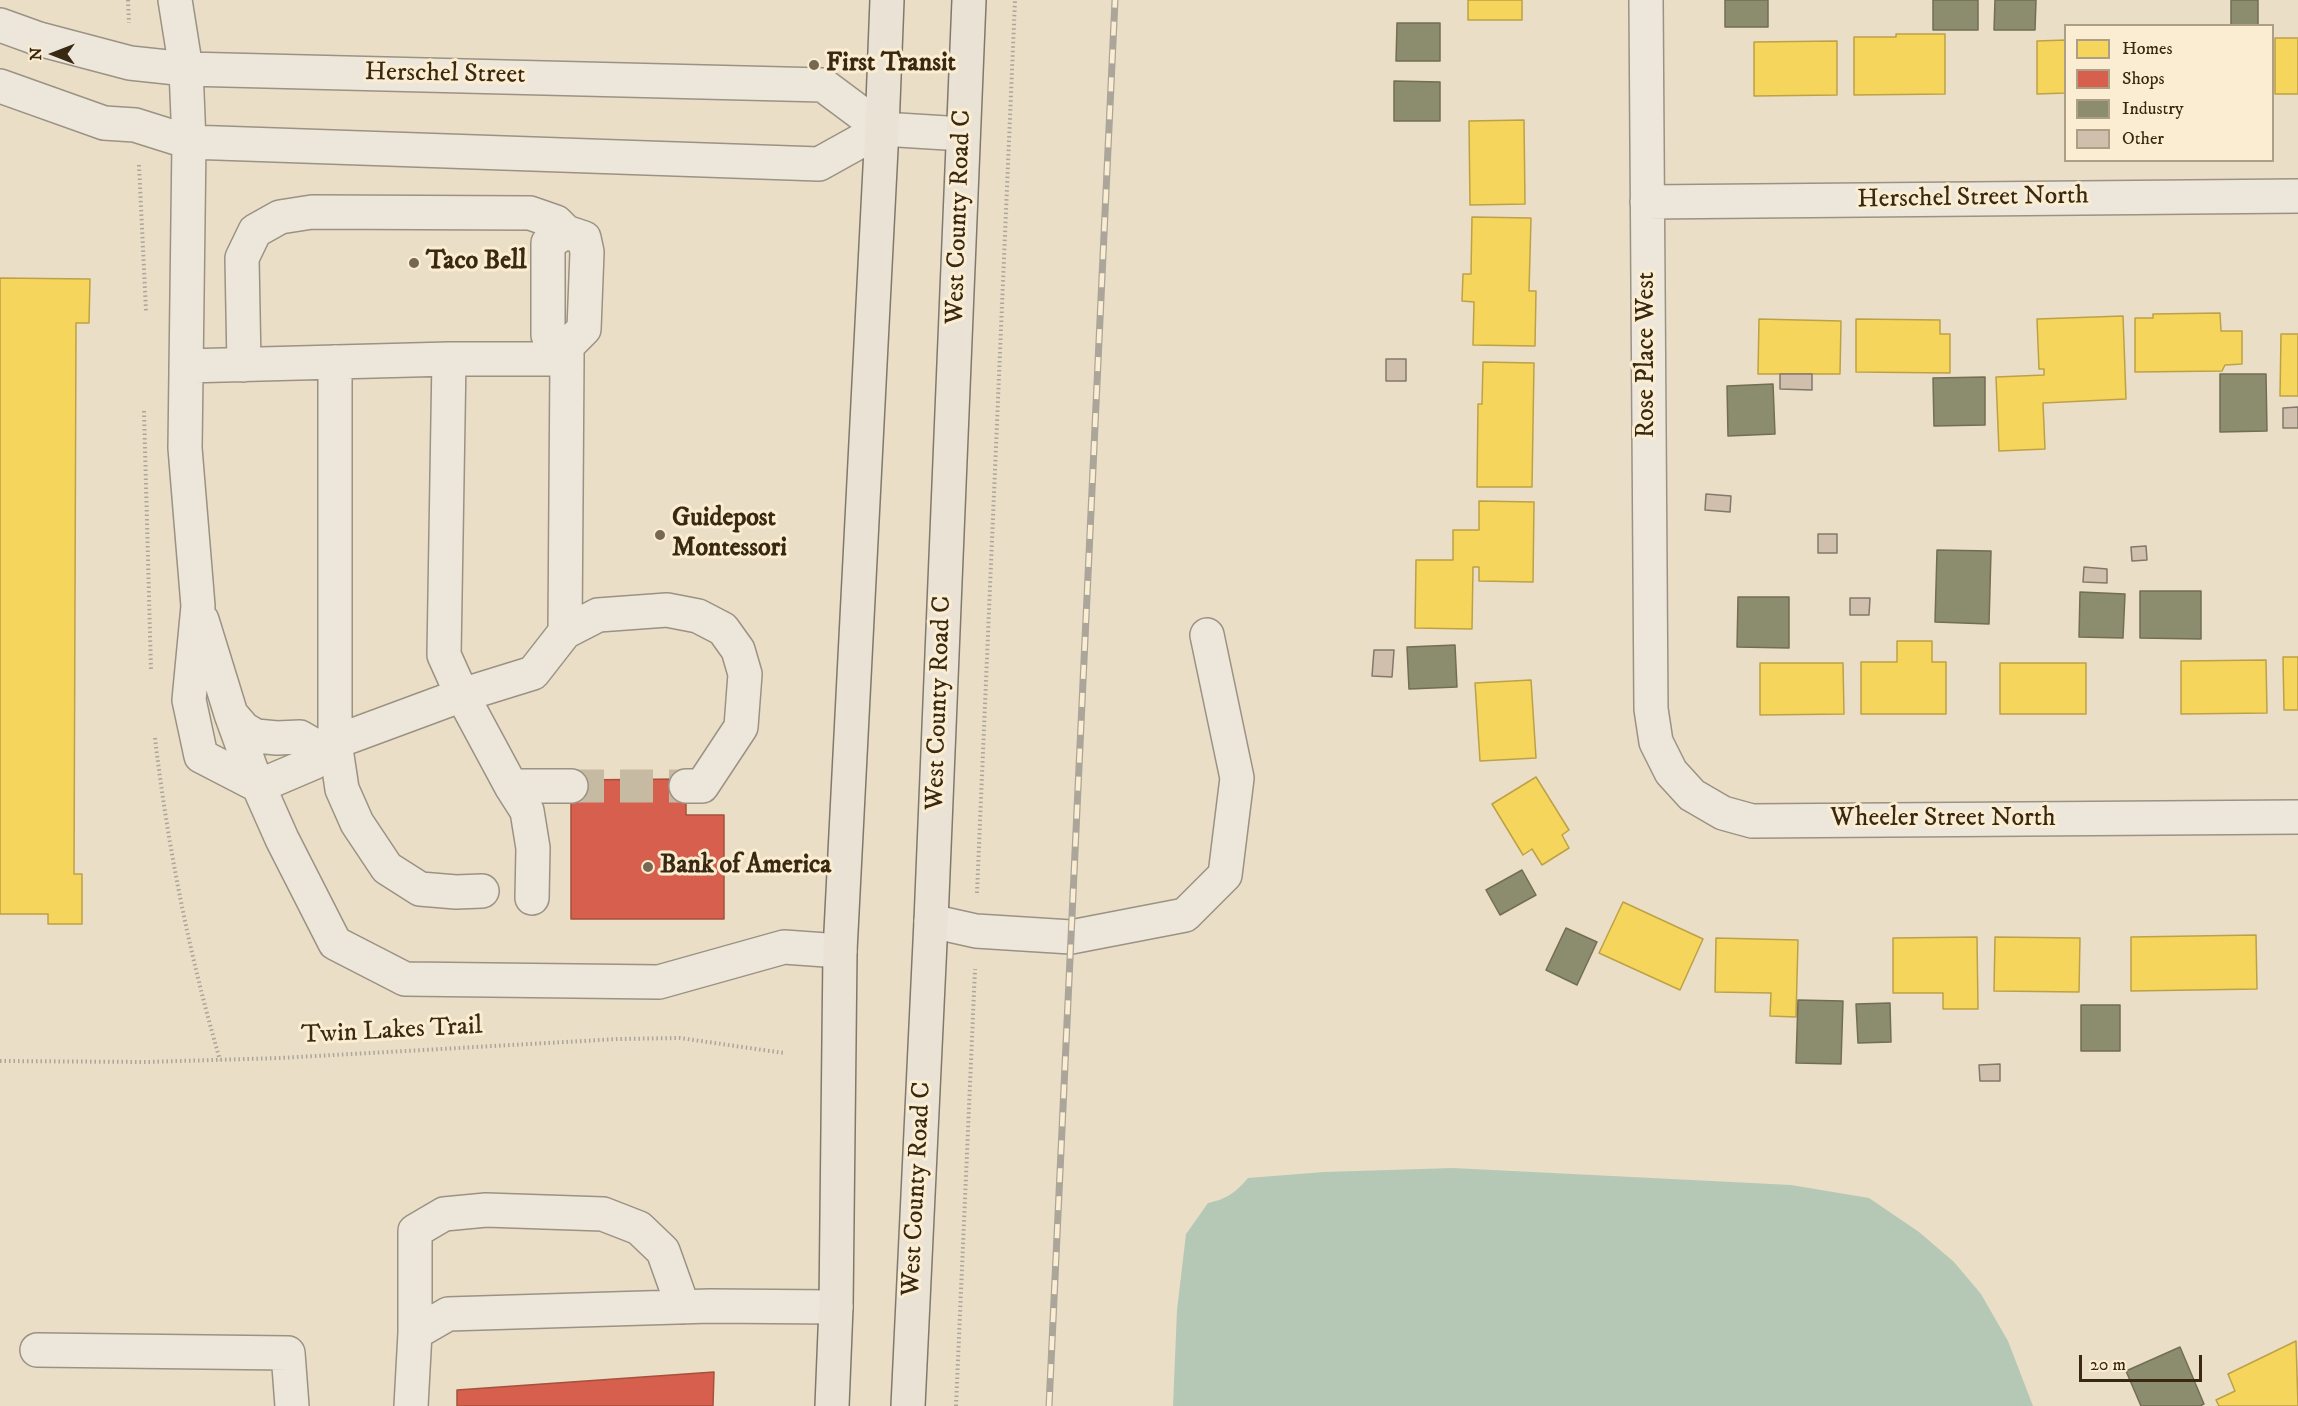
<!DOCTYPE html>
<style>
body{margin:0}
#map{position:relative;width:2298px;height:1406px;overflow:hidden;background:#eadec7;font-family:"IM FELL DW Pica",serif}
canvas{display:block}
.legend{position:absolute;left:2064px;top:24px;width:210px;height:138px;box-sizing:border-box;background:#fbedd1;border:2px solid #ad9f85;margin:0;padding:8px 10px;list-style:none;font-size:18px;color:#392913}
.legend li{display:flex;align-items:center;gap:12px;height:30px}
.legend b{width:30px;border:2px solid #ad9f85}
.north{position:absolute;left:24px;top:24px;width:60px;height:60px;-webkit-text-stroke:4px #fbedd1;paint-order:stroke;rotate:270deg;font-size:16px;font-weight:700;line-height:24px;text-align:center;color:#392913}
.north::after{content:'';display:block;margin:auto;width:21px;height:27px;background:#392913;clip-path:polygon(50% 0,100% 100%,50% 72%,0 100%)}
.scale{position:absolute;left:2079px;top:1355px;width:123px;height:27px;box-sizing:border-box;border:3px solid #392913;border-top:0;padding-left:8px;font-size:18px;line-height:21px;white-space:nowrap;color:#392913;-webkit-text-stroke:4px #fbedd1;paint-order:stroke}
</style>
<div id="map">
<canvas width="2298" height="1406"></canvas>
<ul class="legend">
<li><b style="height:16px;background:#f6d55c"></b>Homes</li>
<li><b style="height:16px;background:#d6604d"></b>Shops</li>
<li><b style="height:16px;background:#8c8c6e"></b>Industry</li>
<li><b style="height:16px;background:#d1bfad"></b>Other</li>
</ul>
<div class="north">N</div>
<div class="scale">20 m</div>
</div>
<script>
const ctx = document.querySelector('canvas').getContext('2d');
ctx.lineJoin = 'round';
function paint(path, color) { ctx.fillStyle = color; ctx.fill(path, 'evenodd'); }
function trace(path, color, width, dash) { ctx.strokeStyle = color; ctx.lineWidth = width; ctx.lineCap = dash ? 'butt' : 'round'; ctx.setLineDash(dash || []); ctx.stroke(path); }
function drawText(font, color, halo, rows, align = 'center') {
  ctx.font = font + ' "IM FELL DW Pica",serif'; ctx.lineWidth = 6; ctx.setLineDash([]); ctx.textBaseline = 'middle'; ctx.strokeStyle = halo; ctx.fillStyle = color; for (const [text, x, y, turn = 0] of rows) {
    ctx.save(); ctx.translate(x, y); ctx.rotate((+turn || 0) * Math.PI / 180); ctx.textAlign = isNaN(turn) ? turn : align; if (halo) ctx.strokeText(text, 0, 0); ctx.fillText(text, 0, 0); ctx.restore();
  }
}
paint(new Path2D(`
 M 1453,1168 L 1791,1185 L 1869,1198 L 1919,1232 L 1954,1262 L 1981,1294 L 2008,1341 L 2033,1406 L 1173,1406 L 1177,1310 L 1186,1234 L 1208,1203 C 1227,1199 1236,1192 1248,1178 L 1324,1172 Z`), '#b5c8b6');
const homes = new Path2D(`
 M 1468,0 L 1522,0 L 1522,20 L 1468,20 Z
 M 1896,34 L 1945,34 L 1945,94 L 1854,95 L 1854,37 L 1896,37 Z
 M 2275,38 L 2298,38 L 2298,94 L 2275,94 Z
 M 2066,40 L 2066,93 L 2037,94 L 2037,41 Z
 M 1837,41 L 1837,95 L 1754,96 L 1754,42 Z
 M 1524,120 L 1525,204 L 1470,205 L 1469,121 Z
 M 1472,217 L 1531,218 L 1529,291 L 1536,291 L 1535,346 L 1473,345 L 1474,302 L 1462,301 L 1463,274 L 1471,274 Z
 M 0,278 L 90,279 L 89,323 L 76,323 L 74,874 L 82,874 L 82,924 L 48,924 L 48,914 L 0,914 Z
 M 2220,313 L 2221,331 L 2242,331 L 2242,364 L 2225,365 L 2222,371 L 2135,372 L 2135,318 L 2153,318 L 2153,314 Z
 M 2123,316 L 2126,399 L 2043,403 L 2045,449 L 1999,451 L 1996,377 L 2044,375 L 2044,369 L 2039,369 L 2037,319 Z
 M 1759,319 L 1841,321 L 1840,374 L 1758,374 Z
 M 1856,319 L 1940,320 L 1940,334 L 1950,334 L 1950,373 L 1856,372 Z
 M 2281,334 L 2298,334 L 2298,396 L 2280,396 Z
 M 1483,362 L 1534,363 L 1532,487 L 1477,487 L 1478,404 L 1482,404 Z
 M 1479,501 L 1534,502 L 1533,582 L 1479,581 L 1479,567 L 1473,567 L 1472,629 L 1415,628 L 1416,560 L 1453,560 L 1453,530 L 1479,530 Z
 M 1897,641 L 1932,641 L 1932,662 L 1946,662 L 1946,714 L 1861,714 L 1861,662 L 1897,662 Z
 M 2283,657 L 2298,657 L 2298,710 L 2284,710 Z
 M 2266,660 L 2267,713 L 2181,714 L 2181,661 Z
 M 1760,663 L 1843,663 L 1844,714 L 1760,715 Z
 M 2000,663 L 2086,663 L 2086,714 L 2000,714 Z
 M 1531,680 L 1536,758 L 1480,761 L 1475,683 Z
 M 1536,777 L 1569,830 L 1562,835 L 1569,848 L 1542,865 L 1532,849 L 1523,855 L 1492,804 Z
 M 1623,902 L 1703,939 L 1680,990 L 1599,953 Z
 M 2256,935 L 2257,989 L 2131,991 L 2131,937 Z
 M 1977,937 L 1978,1009 L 1943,1009 L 1943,993 L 1893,993 L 1893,938 Z
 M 1995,937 L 2080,938 L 2079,992 L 1994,991 Z
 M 1716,938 L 1798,940 L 1796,1017 L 1770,1016 L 1771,993 L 1715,992 Z
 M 2296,1341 L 2298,1406 L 2219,1406 L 2216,1400 L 2235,1391 L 2228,1374 Z`);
paint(homes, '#f6d55c');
trace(homes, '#bda146', 1.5);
const shops = new Path2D(`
 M 686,779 L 686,815 L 724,815 L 724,919 L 571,919 L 571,780 Z
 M 714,1372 L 713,1406 L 457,1406 L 457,1390 Z`);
paint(shops, '#d6604d');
trace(shops, '#a7503c', 1.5);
const industry = new Path2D(`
 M 1725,0 L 1768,0 L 1768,27 L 1725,27 Z
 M 1933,0 L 1978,0 L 1978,30 L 1933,30 Z
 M 1995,0 L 2036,0 L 2035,30 L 1994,30 Z
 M 2231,0 L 2258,0 L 2258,26 L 2231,26 Z
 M 1397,23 L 1440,23 L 1440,61 L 1396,61 Z
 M 1394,81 L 1440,82 L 1440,121 L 1394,121 Z
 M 2220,374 L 2266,374 L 2267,431 L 2220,432 Z
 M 1985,377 L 1985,425 L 1934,426 L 1933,378 Z
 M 1773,384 L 1775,434 L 1728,436 L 1727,386 Z
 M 1937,550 L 1991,551 L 1989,624 L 1935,622 Z
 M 2140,591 L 2201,591 L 2201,639 L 2140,638 Z
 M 2080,592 L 2125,594 L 2123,638 L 2079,637 Z
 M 1738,597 L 1789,597 L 1789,648 L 1737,647 Z
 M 1455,645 L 1457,687 L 1409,689 L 1407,647 Z
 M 1522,870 L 1536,895 L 1500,915 L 1486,890 Z
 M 1566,928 L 1597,942 L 1577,985 L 1546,970 Z
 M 1798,1000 L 1843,1001 L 1841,1064 L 1796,1063 Z
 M 1890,1003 L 1891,1042 L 1858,1043 L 1856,1004 Z
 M 2081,1005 L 2120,1005 L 2120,1051 L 2081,1051 Z
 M 2180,1347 L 2204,1404 L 2200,1406 L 2141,1406 L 2126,1371 Z`);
paint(industry, '#8c8c6e');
trace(industry, '#736e53', 1.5);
const building = new Path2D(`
 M 1386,359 L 1406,359 L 1406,381 L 1386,381 Z
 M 1780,374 L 1812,374 L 1812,390 L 1780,389 Z
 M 2298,407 L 2298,428 L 2283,428 L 2283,408 Z
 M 1706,494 L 1731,496 L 1730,512 L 1705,510 Z
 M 1818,534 L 1837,534 L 1837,553 L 1818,553 Z
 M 2146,546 L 2147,560 L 2132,561 L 2131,547 Z
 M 2084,567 L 2107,569 L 2107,583 L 2083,582 Z
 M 1850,598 L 1870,598 L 1869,615 L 1850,615 Z
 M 1374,650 L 1394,650 L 1392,677 L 1372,676 Z
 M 2000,1064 L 2000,1081 L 1980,1081 L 1979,1065 Z`);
paint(building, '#d1bfad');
trace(building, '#82796b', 1.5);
trace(new Path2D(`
 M 571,786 L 686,786`), '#c7baa3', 33, [33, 16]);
const minor = new Path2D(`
 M 175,0 L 186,69 L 189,142 L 185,448 L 198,606 L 189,700 L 201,756 L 259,786 L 313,763 L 319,748 L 300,737 L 277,738 L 256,736 L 244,729 L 231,714
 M 1646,0 L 1651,709 L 1656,742 L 1671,772 L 1692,795 L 1723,813 L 1752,821 L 2298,817
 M 0,25 L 39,39 L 130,63 L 186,69 L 823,85 L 882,129 L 963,134
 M 0,86 L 104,123 L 135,125 L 189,142 L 819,164 L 882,129
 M 1647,202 L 2298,196
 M 449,359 L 444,655 L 462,695 L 533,673 L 565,632 L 598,615 L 667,610 L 698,616 L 723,629 L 738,650 L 745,674 L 741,727 L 702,786 L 686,786
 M 335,362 L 335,742 L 462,695 L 511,786 L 571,786
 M 244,365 L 242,258 L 255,231 L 280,217 L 312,212 L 530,213 L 556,222 L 566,232 L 584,238 L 587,252 L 584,329 L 567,346 L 548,335 L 548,243 L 566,232
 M 186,366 L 449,359 L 567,359 L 567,346
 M 202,620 L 231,714 L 251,769 L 282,839 L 335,943 L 405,979 L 659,982 L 784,947 L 840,951
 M 565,632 L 567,359
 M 319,748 L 335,742 L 342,789 L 357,823 L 387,868 L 420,889 L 456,892 L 482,891
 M 511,786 L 527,811 L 533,848 L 532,898
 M 931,921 L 976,931 L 1071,937 L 1185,915 L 1225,875 L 1237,778 L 1207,635
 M 415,1333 L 415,1231 L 444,1214 L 486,1210 L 603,1214 L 639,1228 L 663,1251 L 683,1307
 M 37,1350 L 288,1353 L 292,1406
 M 411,1406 L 415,1333 L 448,1314 L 710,1306 L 836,1307`);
const major = new Path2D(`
 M 832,1406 L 836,1307 L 840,951 L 882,129 L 887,0
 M 908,1406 L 931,921 L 969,0`);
trace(minor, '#9b9283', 36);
trace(major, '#82796b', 36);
trace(new Path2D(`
 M 128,0 L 129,23
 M 139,165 L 146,311
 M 144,411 L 151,670
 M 155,738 C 168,848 189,954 220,1060
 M 977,893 L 1015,0
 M 0,1061 L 146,1062 L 280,1058 L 618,1039 L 680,1038 L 784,1053
 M 956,1406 L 975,969`), '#aba59a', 4, [1.5, 3]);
trace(minor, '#ede6db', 33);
trace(major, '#e9e2d5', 33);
const rail = new Path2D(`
 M 1049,1406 L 1115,0`);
trace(rail, '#aba59a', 7);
trace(rail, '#fbedd1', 4.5, [14]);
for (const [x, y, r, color] of [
 [814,65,6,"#776852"],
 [414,263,6,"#776852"],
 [660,535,6,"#776852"],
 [648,867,6,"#776852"]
]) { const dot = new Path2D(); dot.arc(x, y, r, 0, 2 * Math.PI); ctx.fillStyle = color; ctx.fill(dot); trace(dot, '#fbedd1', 2); }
drawText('bold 26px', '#392913', '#fbedd1', [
 ["First Transit",826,65],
 ["Taco Bell",426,263],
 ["Guidepost",672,520],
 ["Montessori",672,550],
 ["Bank of America",660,867]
], 'left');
drawText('26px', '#392913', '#fbedd1', [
 ["Herschel Street",445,75,1],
 ["Herschel Street North",1973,199,-1],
 ["West County Road C",960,217,-88],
 ["Rose Place West",1648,355,-90],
 ["West County Road C",940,703,-88],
 ["Wheeler Street North",1943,820],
 ["Twin Lakes Trail",392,1032,-3],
 ["West County Road C",918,1189,-87]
]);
</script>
